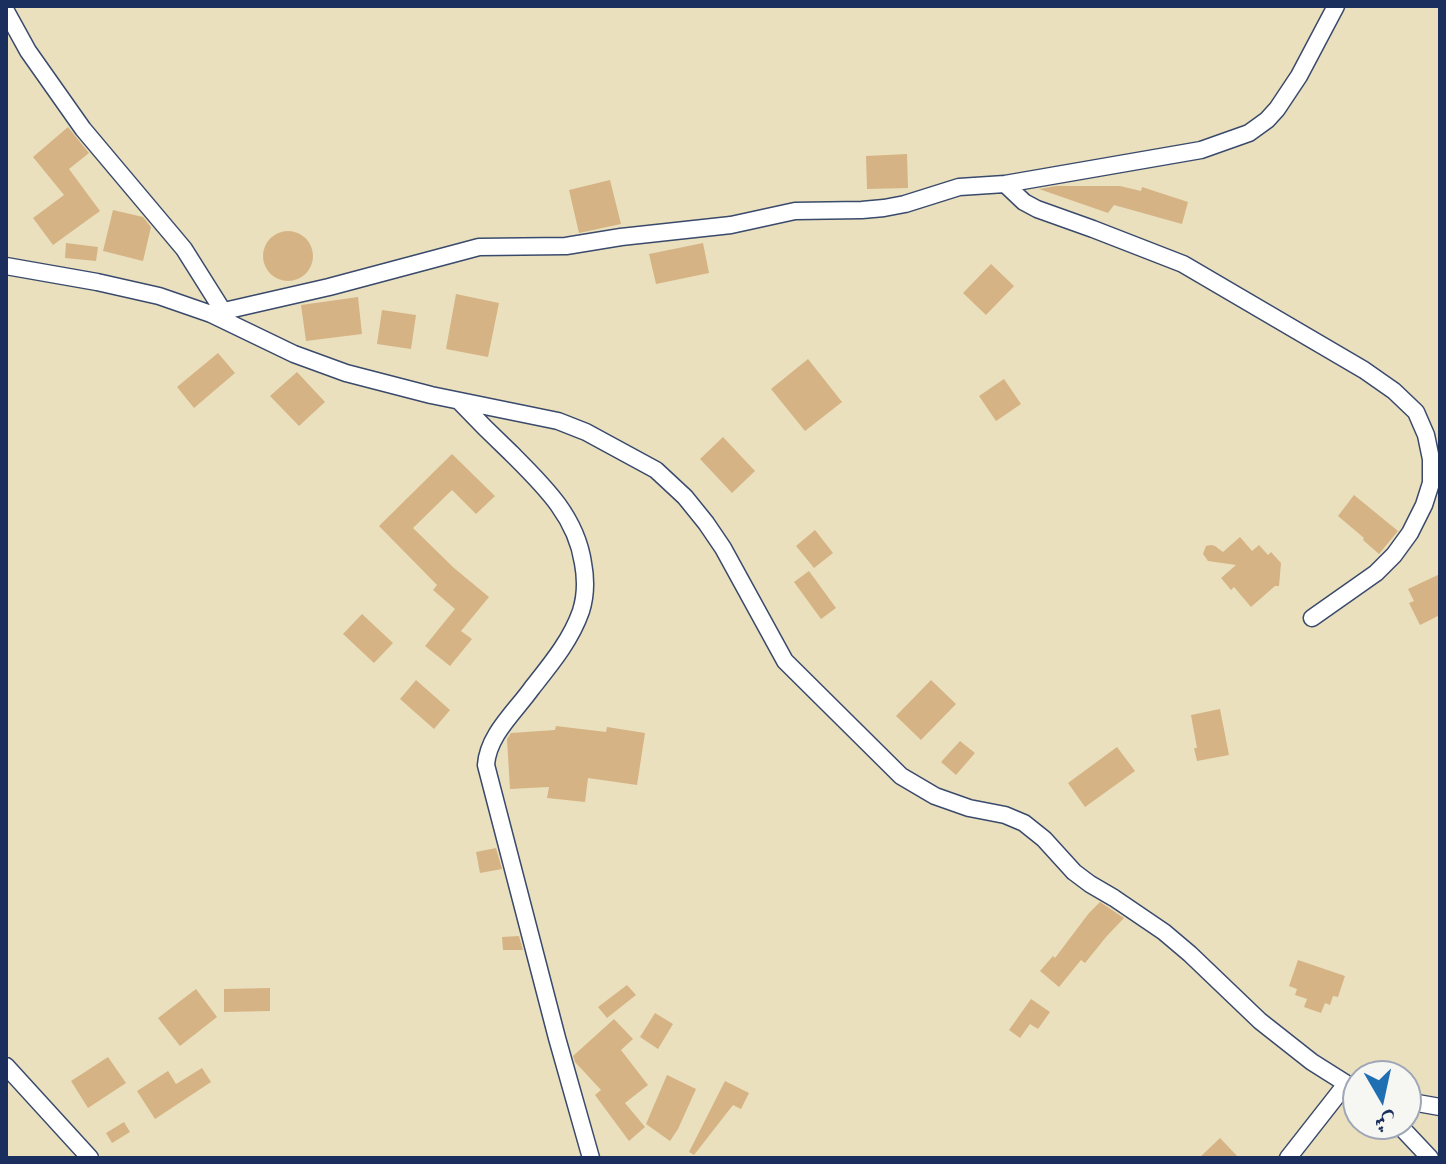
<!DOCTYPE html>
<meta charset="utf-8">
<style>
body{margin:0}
#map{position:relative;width:1446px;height:1164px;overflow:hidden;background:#eae0bd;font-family:"Libre Bodoni",Amiri,serif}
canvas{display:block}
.frame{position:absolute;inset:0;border:8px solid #1b2f5e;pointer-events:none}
.north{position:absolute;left:1342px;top:1060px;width:80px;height:80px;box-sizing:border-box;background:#f6f6f2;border:2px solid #9ea6b7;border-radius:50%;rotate:171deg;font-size:22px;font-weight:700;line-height:32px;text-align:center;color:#1b2f5e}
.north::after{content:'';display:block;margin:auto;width:28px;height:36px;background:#1f6fb2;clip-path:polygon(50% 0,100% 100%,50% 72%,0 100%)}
</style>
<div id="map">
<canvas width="1446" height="1164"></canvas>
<div class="frame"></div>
<div class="north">ش</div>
</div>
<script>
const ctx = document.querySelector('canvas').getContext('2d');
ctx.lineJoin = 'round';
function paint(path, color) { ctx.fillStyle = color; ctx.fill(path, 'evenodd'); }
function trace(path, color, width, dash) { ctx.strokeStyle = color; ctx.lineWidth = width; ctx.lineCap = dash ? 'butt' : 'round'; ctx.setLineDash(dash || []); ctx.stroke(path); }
paint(new Path2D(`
 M 68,127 L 89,153 L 69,169 L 100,211 L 53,245 L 33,218 L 64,195 L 33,157 Z
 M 907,154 L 908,188 L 867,189 L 866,156 Z
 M 610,180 L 621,224 L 579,233 L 569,190 Z
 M 1056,186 L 1120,186 L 1141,191 L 1142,187 L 1188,202 L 1182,224 L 1114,205 L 1108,213 L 1039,189 Z
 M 113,210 L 143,217 L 151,227 L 143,261 L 103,251 Z
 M263 256a25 25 0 1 1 50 0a25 25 0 1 1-50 0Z
 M 66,243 L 98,247 L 96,261 L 65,258 Z
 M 703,243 L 709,273 L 656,284 L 649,254 Z
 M 991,264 L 1014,286 L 986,315 L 963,293 Z
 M 456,294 L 499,303 L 488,357 L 446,349 Z
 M 358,297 L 362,334 L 306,341 L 301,305 Z
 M 382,310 L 416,315 L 411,349 L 377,344 Z
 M 218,353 L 235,373 L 194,408 L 177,387 Z
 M 808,359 L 842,402 L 805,431 L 771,389 Z
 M 297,372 L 325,402 L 299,426 L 270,396 Z
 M 1004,379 L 1021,404 L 996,421 L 979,396 Z
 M 723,437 L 755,471 L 732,493 L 700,459 Z
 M 452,454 L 495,496 L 476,514 L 452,490 L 413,528 L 454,568 L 489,597 L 461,631 L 472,639 L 450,666 L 425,646 L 455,609 L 433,590 L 437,585 L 379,526 Z
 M 1354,495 L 1398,531 L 1379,554 L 1363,540 L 1364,538 L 1338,516 Z
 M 815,530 L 833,553 L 814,568 L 796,546 Z
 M 1240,537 L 1252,551 L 1259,545 L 1268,555 L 1271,552 L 1281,563 L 1279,586 L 1275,586 L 1251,607 L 1234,587 L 1231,590 L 1221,578 L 1236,565 L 1208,561 L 1203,554 L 1206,546 L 1211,545 L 1215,546 L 1223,552 Z
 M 809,571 L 836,608 L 821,619 L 794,582 Z
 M 1440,574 L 1440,615 L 1420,625 L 1409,603 L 1414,601 L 1408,589 Z
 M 362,614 L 393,643 L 374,663 L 343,634 Z
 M 416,680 L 450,710 L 434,729 L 400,699 Z
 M 931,680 L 956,704 L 921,740 L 896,716 Z
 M 1220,709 L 1229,755 L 1197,761 L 1194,748 L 1197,748 L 1191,715 Z
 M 556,726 L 606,732 L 607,727 L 645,733 L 637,785 L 588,778 L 585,802 L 547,798 L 549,787 L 510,789 L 507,739 L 511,733 L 555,730 Z
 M 960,741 L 975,753 L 956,775 L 941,762 Z
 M 1117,747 L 1135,771 L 1085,807 L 1068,783 Z
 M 496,848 L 502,869 L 480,873 L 476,852 Z
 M 1100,902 L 1124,918 L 1106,937 L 1085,963 L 1081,960 L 1059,987 L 1040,971 L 1053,956 L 1055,958 L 1089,913 Z
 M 519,936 L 523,950 L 503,950 L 502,937 Z
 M 1298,960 L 1345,976 L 1338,997 L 1333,996 L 1330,1005 L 1325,1003 L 1321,1013 L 1304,1007 L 1307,999 L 1295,995 L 1297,989 L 1289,986 Z
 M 627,985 L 636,995 L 607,1018 L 598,1007 Z
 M 270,988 L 270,1011 L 224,1012 L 224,989 Z
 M 196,989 L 217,1017 L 180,1046 L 158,1018 Z
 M 1031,999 L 1050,1012 L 1038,1029 L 1030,1024 L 1020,1038 L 1009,1030 Z
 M 655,1013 L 673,1024 L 658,1049 L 640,1037 Z
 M 614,1019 L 633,1039 L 621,1050 L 648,1085 L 625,1103 L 645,1127 L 629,1141 L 595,1095 L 601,1090 L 575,1062 L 573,1056 Z
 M 108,1057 L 126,1083 L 88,1108 L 71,1081 Z
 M 202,1068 L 211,1082 L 155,1119 L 137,1091 L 168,1071 L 176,1084 Z
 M 667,1075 L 696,1089 L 678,1129 L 670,1141 L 646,1124 Z
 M 725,1081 L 749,1093 L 741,1109 L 733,1105 L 694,1155 L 689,1152 Z
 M 124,1122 L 130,1132 L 112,1143 L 106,1133 Z
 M 1220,1138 L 1239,1158 L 1199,1158 Z`), '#d5b385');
const street = new Path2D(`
 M 6,11 L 28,51 L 83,129 L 184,249 L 223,311
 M 1005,184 L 1024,202 L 1037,209 L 1093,229 L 1183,264 L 1364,370 L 1394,391 L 1416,412 L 1426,435 L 1431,459 L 1431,483 L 1424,505 L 1410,533 L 1394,555 L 1376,573 L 1312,618
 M 6,266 L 97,282 L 159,296 L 211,314 L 294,354 L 346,373 L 431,395 L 558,421 L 586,432 L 656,470 L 685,497 L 706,523 L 723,548 L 785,661 L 901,776 L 935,796 L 969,808 L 1005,815 L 1024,823 L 1044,839 L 1074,872 L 1090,884 L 1114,898 L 1164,932 L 1190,954 L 1260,1021 L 1312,1062 L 1358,1091
 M 211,314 L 329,287 L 479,247 L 566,246 L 621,237 L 731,225 L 795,211 L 862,210 L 884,208 L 905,204 L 959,187 L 1005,184 L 1201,150 L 1249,133 L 1267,120 L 1277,109 L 1299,76 L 1336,6
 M 459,401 C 476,419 493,436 511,453 C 543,485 576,516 583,563 C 586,579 586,595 581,611 C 571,640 551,664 532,688 C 515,712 488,735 486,765 L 557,1038 L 591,1158
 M 6,1066 L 90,1158
 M 1406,1101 L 1440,1107
 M 1398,1124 L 1430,1158
 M 1288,1158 L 1346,1084`);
trace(street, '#3a4a6c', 19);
trace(street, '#fff', 16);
</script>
